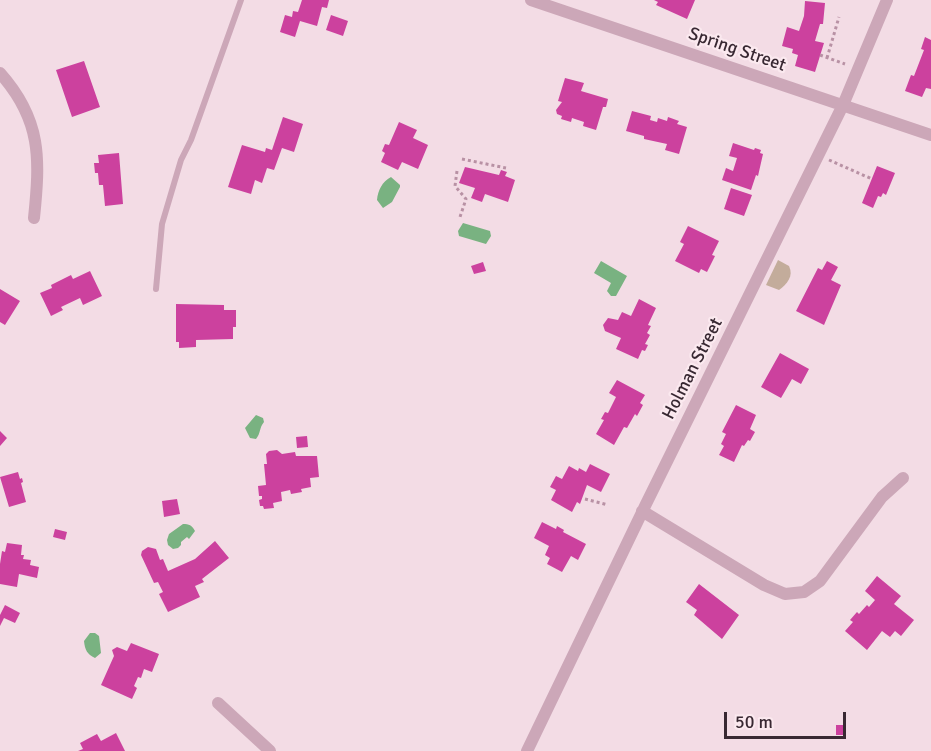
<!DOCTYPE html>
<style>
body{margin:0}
#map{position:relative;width:931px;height:751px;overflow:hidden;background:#f3dce5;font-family:Signika,sans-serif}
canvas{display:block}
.scale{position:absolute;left:724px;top:712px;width:122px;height:27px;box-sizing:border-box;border:3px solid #382832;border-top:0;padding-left:8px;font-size:18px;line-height:21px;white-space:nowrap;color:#382832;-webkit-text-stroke:4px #fbe9ef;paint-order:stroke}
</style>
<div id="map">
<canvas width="931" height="751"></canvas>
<div class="scale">50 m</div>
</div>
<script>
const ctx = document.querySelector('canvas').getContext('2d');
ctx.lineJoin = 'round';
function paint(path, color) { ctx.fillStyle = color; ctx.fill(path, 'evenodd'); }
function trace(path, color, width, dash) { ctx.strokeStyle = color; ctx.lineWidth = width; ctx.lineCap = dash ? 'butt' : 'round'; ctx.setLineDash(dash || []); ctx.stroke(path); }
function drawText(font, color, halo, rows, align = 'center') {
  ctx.font = font + ' Signika,sans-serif'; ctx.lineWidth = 4.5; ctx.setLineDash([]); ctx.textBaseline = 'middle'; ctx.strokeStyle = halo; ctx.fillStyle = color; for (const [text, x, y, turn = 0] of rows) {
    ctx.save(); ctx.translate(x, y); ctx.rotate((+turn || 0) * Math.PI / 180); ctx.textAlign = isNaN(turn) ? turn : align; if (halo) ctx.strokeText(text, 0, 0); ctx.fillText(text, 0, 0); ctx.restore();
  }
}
paint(new Path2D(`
 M 778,260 L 789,266 C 794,276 787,284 779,290 L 766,285 Z`), '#c3ac9b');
paint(new Path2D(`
 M 391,177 L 400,185 L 400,187 L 392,202 L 383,208 L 377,200 C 378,190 382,182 391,177 Z
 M 463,223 L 490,231 L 491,236 L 486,244 L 459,236 L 458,231 Z
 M 601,261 L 627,276 L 616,296 L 611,296 L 607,291 L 611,283 L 594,273 Z
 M 256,415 L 263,418 L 264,422 C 259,428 261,433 256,439 L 250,438 L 245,428 Z
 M 183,524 C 189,524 192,525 195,531 L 189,539 L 187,537 L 181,542 L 181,545 L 178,548 L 173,549 L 168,545 L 167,540 L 169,534 Z
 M 90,633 L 95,633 L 99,636 L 101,653 L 95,658 C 87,654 85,650 84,641 Z`), '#79b281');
paint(new Path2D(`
 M 302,0 L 329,0 L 327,8 L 322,7 L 317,26 L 300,21 L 295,37 L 280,32 L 285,15 L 292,17 L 293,11 L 298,12 Z
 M 654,0 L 695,0 L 687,19 L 656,5 L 658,2 Z
 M 805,1 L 825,3 L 823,24 L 820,24 L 815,41 L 824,43 L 815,72 L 795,66 L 798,55 L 792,53 L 793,49 L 782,46 L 787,27 L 799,31 L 804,16 Z
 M 331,15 L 348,21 L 343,36 L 326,30 Z
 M 925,37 L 931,40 L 931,89 L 926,88 L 922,97 L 905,91 L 911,75 L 914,76 L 924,50 L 921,49 Z
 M 84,61 L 100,107 L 72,117 L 56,70 Z
 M 565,78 L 584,83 L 581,91 L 608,99 L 606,107 L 603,107 L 596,130 L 583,126 L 584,122 L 572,118 L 571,122 L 561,119 L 562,116 L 557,114 L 556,110 L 562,102 L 558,101 Z
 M 632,111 L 651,116 L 650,120 L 657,122 L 658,118 L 667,121 L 668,117 L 679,121 L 677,124 L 687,127 L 679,154 L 665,150 L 667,144 L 644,139 L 644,136 L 626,131 Z
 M 283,117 L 303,124 L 294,152 L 282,148 L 274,170 L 267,168 L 262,183 L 255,180 L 251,194 L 228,187 L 242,145 L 265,152 L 266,148 L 272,150 Z
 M 399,122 L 417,130 L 413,138 L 428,145 L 418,169 L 402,162 L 398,170 L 381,162 L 385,153 L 382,151 L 385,144 L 389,145 Z
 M 733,143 L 754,150 L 755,148 L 761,150 L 760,153 L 763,154 L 758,176 L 756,175 L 751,190 L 722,180 L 726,168 L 733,171 L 737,158 L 729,156 Z
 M 119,153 L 123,204 L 105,206 L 103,185 L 99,185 L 98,173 L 95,173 L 94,163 L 99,163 L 98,155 Z
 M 877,166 L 895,173 L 886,195 L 883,193 L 881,197 L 878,196 L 873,208 L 862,203 Z
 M 465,167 L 499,175 L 501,170 L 507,172 L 505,176 L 515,180 L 508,202 L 485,194 L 482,202 L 471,198 L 475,188 L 459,183 Z
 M 731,188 L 752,195 L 744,216 L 724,209 Z
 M 688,226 L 719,241 L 712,255 L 715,256 L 707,272 L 701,269 L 699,273 L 675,261 L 684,244 L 680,242 Z
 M 827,261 L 838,267 L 831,280 L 841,285 L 824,325 L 796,311 L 818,268 L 822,270 Z
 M 483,262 L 486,271 L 474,274 L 471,266 Z
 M 90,271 L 102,296 L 83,305 L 80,298 L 61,307 L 63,310 L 51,316 L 40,293 L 52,288 L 51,285 L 71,275 L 73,279 Z
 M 0,289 L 20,301 L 5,325 L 0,322 Z
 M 639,299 L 656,308 L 648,325 L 651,326 L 647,333 L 650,335 L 645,344 L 648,345 L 645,351 L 642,350 L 638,359 L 616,349 L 621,338 L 605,331 L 603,325 L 608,318 L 618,320 L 622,312 L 631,316 Z
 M 176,304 L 224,305 L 224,310 L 236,310 L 236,327 L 233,327 L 233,339 L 196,340 L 196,347 L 179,348 L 179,342 L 176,342 Z
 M 780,353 L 809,369 L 801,384 L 792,379 L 781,398 L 761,387 Z
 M 617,380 L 645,395 L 640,403 L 643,405 L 637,416 L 635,414 L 627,428 L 624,427 L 614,445 L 596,434 L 604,420 L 601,419 L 605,412 L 608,413 L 616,397 L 609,393 Z
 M 736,405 L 756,415 L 750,429 L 755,432 L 750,441 L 748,440 L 744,446 L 742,445 L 734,462 L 719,455 L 724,446 L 721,444 L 726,434 L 722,432 Z
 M 0,431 L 7,438 L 0,446 Z
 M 307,436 L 308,447 L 297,448 L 296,437 Z
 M 277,450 L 282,454 L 295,452 L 296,456 L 317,456 L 319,477 L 310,478 L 311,487 L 301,489 L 302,492 L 291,494 L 290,490 L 281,492 L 282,501 L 273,503 L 274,508 L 264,509 L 263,506 L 260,506 L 259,500 L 262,499 L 262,496 L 259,496 L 258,486 L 266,485 L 264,464 L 267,464 L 266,454 L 269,451 Z
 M 590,464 L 610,474 L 601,492 L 587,485 L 580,504 L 577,502 L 572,512 L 551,500 L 556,490 L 550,487 L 556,476 L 562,479 L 569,466 L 578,471 L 579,468 L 586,472 Z
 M 18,472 L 20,479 L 22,478 L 23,482 L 21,483 L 26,502 L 9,507 L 0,477 Z
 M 177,499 L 180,514 L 164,517 L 162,501 Z
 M 542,522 L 556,529 L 557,526 L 564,530 L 563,532 L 586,544 L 578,560 L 571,556 L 562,572 L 547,564 L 550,558 L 545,555 L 549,546 L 534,538 Z
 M 55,529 L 67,532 L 65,540 L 53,537 Z
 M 215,541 L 229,558 L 202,579 L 204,582 L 195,586 L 200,597 L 168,612 L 159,594 L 163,592 L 158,582 L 154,583 L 141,555 L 142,551 L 148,547 L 156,549 L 160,560 L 163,559 L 168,571 L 195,559 Z
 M 7,543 L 22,545 L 21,555 L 24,555 L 23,559 L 31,560 L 30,565 L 39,567 L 37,578 L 19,574 L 17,587 L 0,584 L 0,564 L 2,551 L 5,552 Z
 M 877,576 L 901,596 L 894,604 L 914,620 L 901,636 L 895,631 L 890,637 L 882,631 L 867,650 L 845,631 L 853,622 L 850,620 L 857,612 L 859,614 L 867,605 L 869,607 L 875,600 L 865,591 Z
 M 699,584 L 739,615 L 722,639 L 694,615 L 697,610 L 686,602 Z
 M 5,605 L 20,613 L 15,623 L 4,618 L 0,626 L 0,615 Z
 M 131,643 L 159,654 L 152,672 L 144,669 L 141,678 L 138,677 L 134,686 L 137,688 L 132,699 L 101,685 L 114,656 L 112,650 L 117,647 L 127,651 Z
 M 836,725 L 846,725 L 845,735 L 836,735 Z
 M 116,733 L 125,751 L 78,751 L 83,749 L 80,743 L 97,734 L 101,741 Z`), '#cc419e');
trace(new Path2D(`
 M 820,55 L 845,64
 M 827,58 L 839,17
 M 462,159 L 506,168
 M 829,160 L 872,179
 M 457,171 L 455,186 L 466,199 L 460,217
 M 585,499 L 608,505`), '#b891a4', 3, [3, 3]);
trace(new Path2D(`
 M 156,289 L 162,224 L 181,160 L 191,140 L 241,0`), '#cca7b8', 6);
trace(new Path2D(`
 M 531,0 L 931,135
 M 0,73 C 42,120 40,159 34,218
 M 642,511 L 764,585 L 785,594 L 804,592 L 820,581 L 882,497 L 903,478
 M 218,703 L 270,751
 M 527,751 L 646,504 L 843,105 L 887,0`), '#cca7b8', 12);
drawText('18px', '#382832', '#fbe9ef', [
 ["Spring Street",737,50,19],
 ["Holman Street",693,369,-63]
]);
</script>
